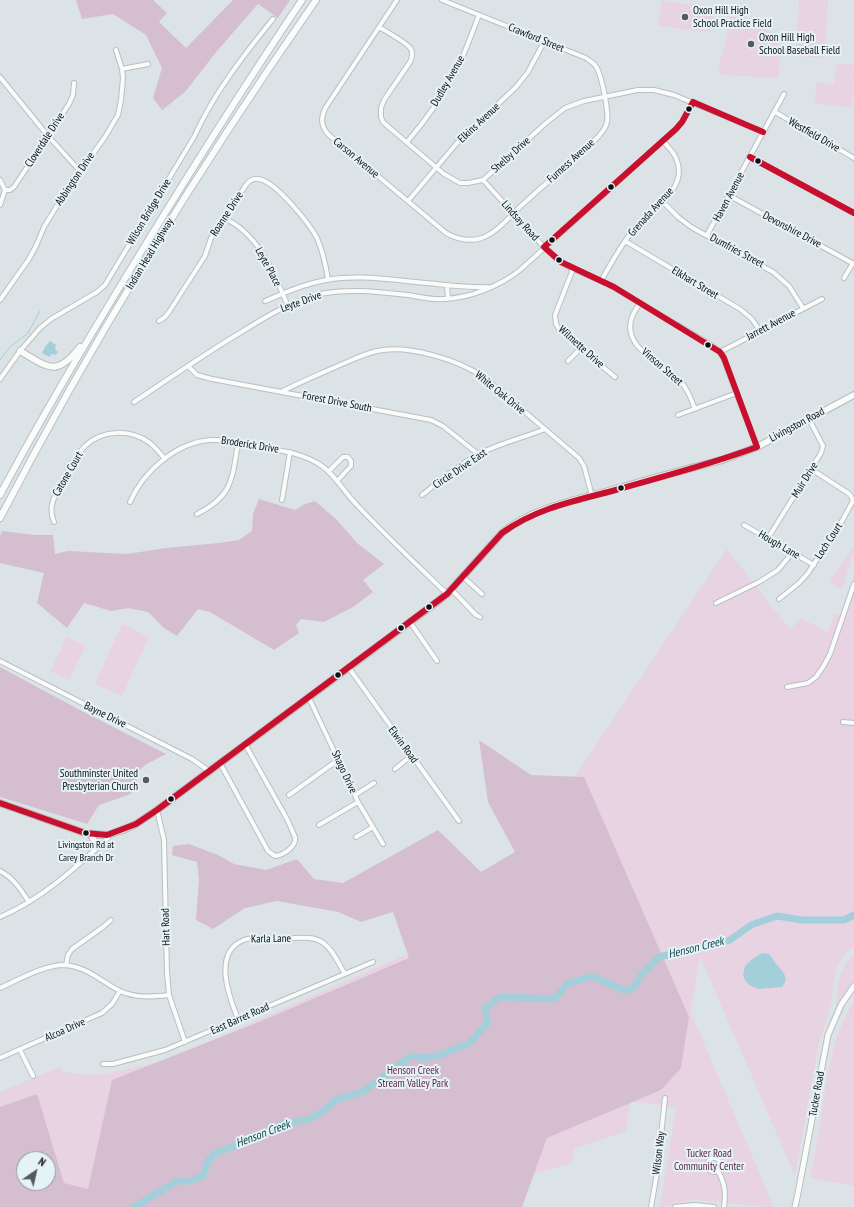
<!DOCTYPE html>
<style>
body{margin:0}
#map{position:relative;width:854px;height:1207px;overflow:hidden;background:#dce3e6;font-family:"PT Sans Narrow",sans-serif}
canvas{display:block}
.north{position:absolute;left:16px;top:1151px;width:40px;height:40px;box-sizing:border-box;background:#e6f3f6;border:1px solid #8f999b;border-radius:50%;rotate:34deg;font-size:11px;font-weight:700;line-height:16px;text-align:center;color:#0d1112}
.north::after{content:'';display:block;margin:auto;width:14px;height:18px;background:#555a5c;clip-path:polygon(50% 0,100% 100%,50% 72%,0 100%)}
</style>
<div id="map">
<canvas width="854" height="1207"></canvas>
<div class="north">N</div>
</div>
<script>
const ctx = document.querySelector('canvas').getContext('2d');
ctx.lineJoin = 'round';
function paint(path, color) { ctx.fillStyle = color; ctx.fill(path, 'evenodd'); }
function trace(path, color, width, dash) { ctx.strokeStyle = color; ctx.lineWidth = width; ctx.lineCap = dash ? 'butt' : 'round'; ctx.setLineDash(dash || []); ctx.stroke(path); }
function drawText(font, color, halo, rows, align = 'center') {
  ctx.font = font + ' "PT Sans Narrow",sans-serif'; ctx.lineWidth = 4; ctx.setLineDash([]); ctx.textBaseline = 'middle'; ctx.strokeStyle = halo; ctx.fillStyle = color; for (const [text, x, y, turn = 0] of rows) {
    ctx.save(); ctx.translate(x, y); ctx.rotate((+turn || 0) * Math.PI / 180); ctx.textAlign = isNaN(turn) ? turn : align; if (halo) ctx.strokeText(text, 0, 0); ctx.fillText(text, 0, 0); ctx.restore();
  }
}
paint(new Path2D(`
 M 799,0 L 828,0 L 825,58 L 796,56 Z
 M 661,1 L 713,7 L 710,32 L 658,26 Z
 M 730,17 L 744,18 L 760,25 L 771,33 L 780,48 L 779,78 L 723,75 L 718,73 L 719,64 L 726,40 Z
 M 837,63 L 854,65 L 854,85 L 851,108 L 814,103 L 817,82 L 834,84 Z
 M 854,547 L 854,549 L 842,590 L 828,582 Z
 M 727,549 L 790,630 L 800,617 L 828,633 L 834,614 L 842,616 L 854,577 L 854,946 C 831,962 835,987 829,1011 C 826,1023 821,1035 818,1047 L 795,1176 L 700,956 L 691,1013 L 774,1207 C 748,1207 723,1201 697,1200 C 684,1200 672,1206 660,1207 L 676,1108 L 631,1101 L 626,1131 L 574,1149 L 572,1163 L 469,1192 L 0,1207 L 0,1092 L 59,1067 L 64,1072 L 87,1075 L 105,1074 L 167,1060 L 471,926 L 554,808 ZM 24,1159 L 48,1159 L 48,1183 L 24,1183 Z
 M 122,624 L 149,637 L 122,696 L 95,684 Z
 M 67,637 L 86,646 L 69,680 L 50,671 Z
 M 854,954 L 854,981 L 836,1007 C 838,988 838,967 854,954 Z
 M 854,1002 L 854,1186 L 810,1178 C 814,1160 817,1142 820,1124 C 826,1085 831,1035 854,1002 Z`), '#e8d3e3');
paint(new Path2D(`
 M 76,0 L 153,0 L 167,13 L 159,22 L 186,48 L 233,0 L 290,0 L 278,18 L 258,4 L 217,51 L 185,92 L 162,110 L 153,98 L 162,68 L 146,35 L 113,14 L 82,19 Z
 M 259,499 L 295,510 L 305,504 L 315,501 L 337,520 L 357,543 L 384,564 L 363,580 L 373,592 L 353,607 L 324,622 L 301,619 L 296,625 L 299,633 L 274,650 L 210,612 L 198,609 L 177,636 L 164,628 L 148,612 L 128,608 L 111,611 L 84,603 L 67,628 L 37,603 L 44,573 L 0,563 L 0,536 L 2,531 L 35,535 L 53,535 L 55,554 L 68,551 L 127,554 L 166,548 L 219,543 L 239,540 L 252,531 L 253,514 Z
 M 0,667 L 76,708 L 166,754 L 145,765 L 138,772 L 136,785 L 131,794 L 99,805 L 87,824 L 0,797 Z
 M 479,740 L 531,775 L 584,777 L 689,1017 L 681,1068 L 661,1090 L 547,1138 L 522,1207 L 0,1207 L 0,1107 L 37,1094 L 64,1183 L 88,1189 L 112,1080 L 259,1022 L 409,958 L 393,912 L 361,922 L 338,912 L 277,901 L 245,908 L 213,929 L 196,920 L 199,880 L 197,862 L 172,855 L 173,846 L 189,844 L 218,855 L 234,864 L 266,870 L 297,859 L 314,879 L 343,883 L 438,830 L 481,872 L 515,852 L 488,802 ZM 24,1159 L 48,1159 L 48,1183 L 24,1183 Z`), '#d5becf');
paint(new Path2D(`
 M 50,341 L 56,345 L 55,349 L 58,352 L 56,355 L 52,354 L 49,357 L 42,353 L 45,347 Z
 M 762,953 L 769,954 C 772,957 774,962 777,965 C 783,972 790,978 782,987 L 759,989 L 749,985 L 745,980 L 743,975 L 745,966 L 751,960 Z`), '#a3cfdb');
trace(new Path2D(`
 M 0,360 L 9,348 L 28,333 L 40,311
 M 0,808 L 0,807`), '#a3cfdb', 1);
trace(new Path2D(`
 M 134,1207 L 177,1181 L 191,1181 L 203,1176 L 208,1161 L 214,1154 L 259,1136 L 285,1123 L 307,1120 L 322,1112 L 336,1100 L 364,1091 L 411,1056 L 422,1058 L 437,1056 L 470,1043 L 488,1022 L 485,1008 L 500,997 L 555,999 L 567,984 L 591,976 L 626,991 L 636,985 L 641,975 L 659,957 L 730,940 L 751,925 L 777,916 L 802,920 L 844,920 L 854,915`), '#a3cfdb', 7);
const minor = new Path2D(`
 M 397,0 L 326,107 C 320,118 321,128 330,136 L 446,233 C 456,239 470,242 482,238 C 498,232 509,217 522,205 C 547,182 574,160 599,136 C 602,132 606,128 607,122 C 609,112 602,78 597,68 C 595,64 590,61 586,58 L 442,0
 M 379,27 C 387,32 406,42 411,49 C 413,54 412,57 410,62 L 384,100 L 381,108 L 381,117 L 383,122 L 391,129 L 444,174 L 460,183 L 468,183 L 483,180 L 546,123 L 565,108 L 584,101 L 638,90 L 654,90 L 674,95 L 763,132
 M 122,69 L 148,64
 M 0,77 L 48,136 L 80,171
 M 775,112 L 854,158
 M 407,142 C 426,120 444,94 458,67 C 466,50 472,33 479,15
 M 750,157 L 854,213
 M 0,180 L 5,190 L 10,190 L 14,187 L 69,104 L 73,95 L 74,83
 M 483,180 L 544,247 L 558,260 L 569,267 L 606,283 L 708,343 L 721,352 L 757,447
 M 730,196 L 854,264
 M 408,201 L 457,143 L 516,87 L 528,72 L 544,42
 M 663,202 L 678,217 L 691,227 L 773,272 L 789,286 L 803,308
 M 0,205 L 5,190
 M 224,218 C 259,234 274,273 288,306
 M 707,235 L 784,94
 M 625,241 L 740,309 L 752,319 L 760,331
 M 573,269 L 555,315 L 556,324 L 561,332 L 615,377
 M 844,278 L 853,263
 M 601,281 C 611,263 621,245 634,229 C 651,209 690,189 676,158 C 673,151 667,146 663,141
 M 447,285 L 448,299
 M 0,300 L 29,259 L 36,246 L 44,227 L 66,191 L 105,137 L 118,115 L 121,100 L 123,78 L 122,69 L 116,50
 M 265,301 C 282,294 299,286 317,282 C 353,273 391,280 427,283 C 448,285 468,288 488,287
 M 640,303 C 637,307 634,312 632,317 C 621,347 661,363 678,379 C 687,387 691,399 695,409
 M 159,321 L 165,317 L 169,312 L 205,256 L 211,238 L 246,185 C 249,181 254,178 259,179 C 276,182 309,223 317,238 C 323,252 326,266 328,280
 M 720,352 L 822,299
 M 568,361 L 581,348
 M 188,366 L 197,375 L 212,379 L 431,420 L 443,426 L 478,454
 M 0,379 L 20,351 L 40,328 L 51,319 L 97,292 L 105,285 L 194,137 C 214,93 243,56 273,19
 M 281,392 C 300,382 320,374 340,365 C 352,360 364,354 377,351 C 408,344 459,360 485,378 L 579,458 L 584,466 L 592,496
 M 134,402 C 170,378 206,353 243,331 C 267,316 292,301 320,294 C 349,288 379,292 408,295 C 420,297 432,300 444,299 C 470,298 500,286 520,270 L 676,129 L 682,122 L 693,102
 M 678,415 L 737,393
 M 329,471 L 343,457 L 348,457 L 351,461 L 351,466 L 337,481
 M 422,495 C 440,481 459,464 479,454 C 500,443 523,438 545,429
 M 282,500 L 290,452
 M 130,502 C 143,472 176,442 211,440 C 229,439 247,445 265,448 C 285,451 304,454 322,466 C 336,476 344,492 356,504 C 385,535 416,564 447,594
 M 197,514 C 233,496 232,479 238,443
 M 54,522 C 47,505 56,494 64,479 C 70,468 76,455 85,446 C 103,429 131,429 150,443 C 156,448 160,453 165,459
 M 744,525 L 814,565
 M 768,538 L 821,453 L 823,446 L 809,419
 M 462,576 L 482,594
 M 451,589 L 476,615 L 480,617
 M 779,599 L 799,583 L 808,573 L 842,521 L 853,501 L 851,496 L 848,493 L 811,469
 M 716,603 L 759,582 L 778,570 L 792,553
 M 410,622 L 437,661
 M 0,661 L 192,759 L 209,771
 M 349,668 L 459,821
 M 787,687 L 808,683 L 816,677 L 823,667 L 830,654 L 854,584
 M 309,698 L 358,802 L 383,844
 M 843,722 L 854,723
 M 220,763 L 268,851 L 275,856 C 284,855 297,846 295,837 L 287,819 L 245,744
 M 395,769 L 411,756
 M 289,795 L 338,760
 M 355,795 L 374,783
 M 157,810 L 164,840 L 167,972 L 169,995 L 185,1042
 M 319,825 L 358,802
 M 356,837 L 373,827
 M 0,871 C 14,878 21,890 29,902
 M 0,917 C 42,899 74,869 108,838 L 107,835
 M 66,965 L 68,955 L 72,949 L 103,927 L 111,920
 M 0,988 C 18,980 44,965 64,965 C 86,966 102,982 120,991 C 135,998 152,997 169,995
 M 238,1019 C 229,997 212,952 244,940 C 254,936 273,938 284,938 C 296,939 311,935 322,942 C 333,949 338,963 345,974
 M 20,1050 L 33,1076
 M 0,1058 L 102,1013 L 112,1004 L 120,991
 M 103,1064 L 113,1064 L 165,1050 L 373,962
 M707 1165a7 7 0 1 1 14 0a7 7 0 1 1-14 0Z
 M 718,1171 C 725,1183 726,1193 724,1207
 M 651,1207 L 657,1173 L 665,1098
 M 675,1207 L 694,1205 L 714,1207`);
const tertiary = new Path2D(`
 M 795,1207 L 798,1193 L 828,1035 L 841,1005 L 854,986`);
const secondary = new Path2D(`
 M 0,803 L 85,833 L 92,834 L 107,835 L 123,830 L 136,824 L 157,810 L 433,605 L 447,594 L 502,533 C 533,507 577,500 615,489 C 651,479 686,469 722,460 L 757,447 L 854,395
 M 90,834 C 94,839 97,844 94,850`);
const trunk = new Path2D(`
 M 20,351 C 48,367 56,378 80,347
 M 0,495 C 44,412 92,332 141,252 C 193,167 246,83 302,0
 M 0,518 C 93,339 201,165 316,0`);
trace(minor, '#babfc1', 6);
trace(tertiary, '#babfc1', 7);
trace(secondary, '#babfc1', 8);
trace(trunk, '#babfc1', 8);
trace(minor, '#fafbfb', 4);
trace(tertiary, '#fafbfb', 5);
trace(secondary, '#fafbfb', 5.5);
trace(trunk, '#fafbfb', 6);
trace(new Path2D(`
 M 693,102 L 763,132
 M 750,157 L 854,213
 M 544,247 L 561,262 L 614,287 L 720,352 L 724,358 L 757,447
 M 544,247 L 676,129 L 682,122 L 693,102
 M 0,803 L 85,833 L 107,835 L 136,824 L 157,810 L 447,594 L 502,533 C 535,509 573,501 612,491 C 660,477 709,465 757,447`), '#c8102e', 6);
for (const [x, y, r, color] of [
 [685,17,4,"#555a5c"],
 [751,44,4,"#555a5c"],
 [689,109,3.5,"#0d1112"],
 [758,161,3.5,"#0d1112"],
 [611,187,3.5,"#0d1112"],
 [552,240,3.5,"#0d1112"],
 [559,260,3.5,"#0d1112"],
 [708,345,3.5,"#0d1112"],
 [621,488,3.5,"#0d1112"],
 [429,607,3.5,"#0d1112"],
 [401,628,3.5,"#0d1112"],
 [338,675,3.5,"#0d1112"],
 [146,780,4,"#555a5c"],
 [171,799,3.5,"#0d1112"],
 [86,833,3.5,"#0d1112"]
]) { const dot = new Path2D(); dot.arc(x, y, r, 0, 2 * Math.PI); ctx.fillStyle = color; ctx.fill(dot); trace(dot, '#e6f3f6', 1.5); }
drawText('10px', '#0d1112', '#e6f3f6', [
 ["Livingston Rd at",86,845],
 ["Carey Branch Dr",86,858]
]);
drawText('11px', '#0d1112', '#e6f3f6', [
 ["Oxon Hill High",693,11],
 ["School Practice Field",693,24],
 ["Oxon Hill High",759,38],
 ["School Baseball Field",759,51],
 ["Southminster United",138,774,"right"],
 ["Presbyterian Church",138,787,"right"]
], 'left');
drawText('11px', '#0d1112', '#e6f3f6', [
 ["Crawford Street",536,38,22],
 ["Dudley Avenue",448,81,-60],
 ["Elkins Avenue",479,123,-43],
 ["Westfield Drive",814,135,30],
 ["Cloverdale Drive",45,140,-57],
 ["Shelby Drive",511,155,-42],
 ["Carson Avenue",356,158,40],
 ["Furness Avenue",571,161,-42],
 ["Abbington Drive",75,179,-56],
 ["Haven Avenue",729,197,-62],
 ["Wilson Bridge Drive",149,212,-59],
 ["Grenada Avenue",651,212,-48],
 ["Roanne Drive",227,214,-57],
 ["Lindsay Road",520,221,48],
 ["Devonshire Drive",792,230,28],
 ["Dumfries Street",737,251,28],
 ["Indian Head Highway",150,254,-59],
 ["Leyte Place",268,267,61],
 ["Elkhart Street",695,283,31],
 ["Leyte Drive",301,302,-20],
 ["Jarrett Avenue",771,325,-28],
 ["Wilmette Drive",581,347,42],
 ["Vinson Street",662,367,41],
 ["White Oak Drive",500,393,39],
 ["Forest Drive South",337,402,11],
 ["Livingston Road",797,425,-28],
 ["Broderick Drive",250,445,9],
 ["Circle Drive East",460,469,-34],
 ["Catone Court",68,474,-60],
 ["Muir Drive",805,480,-58],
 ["Loch Court",829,541,-57],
 ["Hough Lane",779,545,30],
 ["Bayne Drive",105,715,26],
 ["Elwin Road",403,745,54],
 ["Shago Drive",344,772,65],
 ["Hart Road",166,927,-92],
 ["Karla Lane",271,939,-1],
 ["East Barret Road",240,1019,-24],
 ["Alcoa Drive",65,1030,-24],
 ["Tucker Road",817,1094,-80],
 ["Wilson Way",659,1153,-83]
]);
drawText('11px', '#571f45', '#e6f3f6', [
 ["Henson Creek",413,1071],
 ["Stream Valley Park",413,1084],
 ["Tucker Road",709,1154],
 ["Community Center",709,1167]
]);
drawText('italic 12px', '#0e4551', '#e6f3f6', [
 ["Henson Creek",696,948,-14],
 ["Henson Creek",263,1134,-21]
]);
</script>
